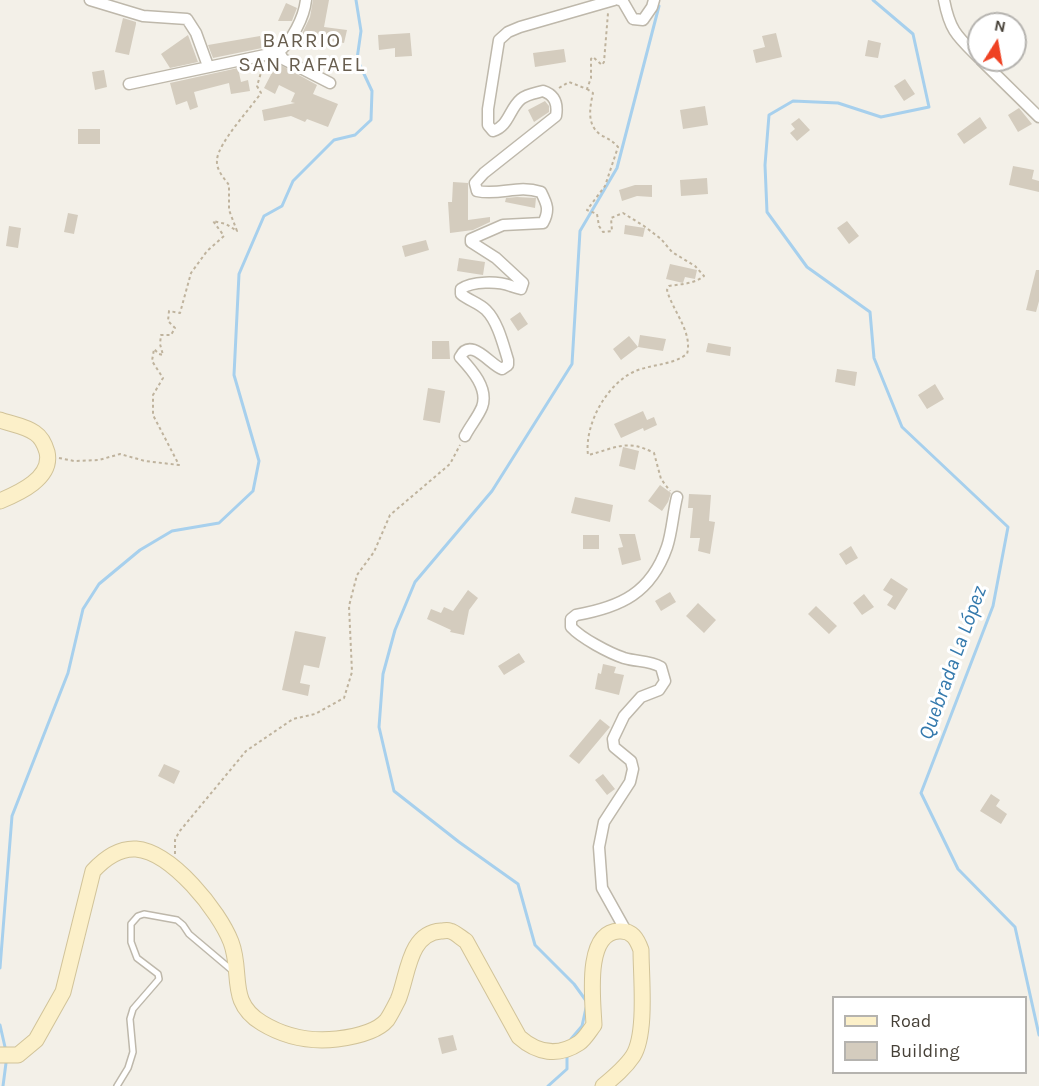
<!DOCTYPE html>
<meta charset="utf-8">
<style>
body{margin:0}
#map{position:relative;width:1039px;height:1086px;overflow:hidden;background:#f3f0e8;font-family:Karla,sans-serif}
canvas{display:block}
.legend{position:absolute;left:832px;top:996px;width:195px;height:78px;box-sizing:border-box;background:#fff;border:2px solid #b5b3af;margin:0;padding:8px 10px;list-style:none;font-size:18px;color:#464037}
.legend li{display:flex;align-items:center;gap:12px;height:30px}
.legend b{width:30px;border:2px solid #b5b3af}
.north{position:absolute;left:967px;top:12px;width:60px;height:60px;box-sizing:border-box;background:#fff;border:2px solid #b5b3af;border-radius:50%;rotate:11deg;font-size:16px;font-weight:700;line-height:24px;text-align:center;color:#464037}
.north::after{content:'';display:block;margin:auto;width:21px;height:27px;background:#ef4223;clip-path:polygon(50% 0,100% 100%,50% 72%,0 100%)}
</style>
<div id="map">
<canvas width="1039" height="1086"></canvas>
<ul class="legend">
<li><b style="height:8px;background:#fcf0c9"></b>Road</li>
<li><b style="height:16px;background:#d4ccbe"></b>Building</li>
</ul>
<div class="north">N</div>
</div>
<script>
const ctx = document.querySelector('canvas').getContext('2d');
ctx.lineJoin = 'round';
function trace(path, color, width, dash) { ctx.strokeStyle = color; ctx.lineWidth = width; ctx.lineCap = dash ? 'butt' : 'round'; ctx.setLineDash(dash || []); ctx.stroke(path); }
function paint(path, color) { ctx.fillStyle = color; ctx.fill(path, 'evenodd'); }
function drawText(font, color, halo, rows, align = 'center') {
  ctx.font = font + ' Karla,sans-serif'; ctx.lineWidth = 6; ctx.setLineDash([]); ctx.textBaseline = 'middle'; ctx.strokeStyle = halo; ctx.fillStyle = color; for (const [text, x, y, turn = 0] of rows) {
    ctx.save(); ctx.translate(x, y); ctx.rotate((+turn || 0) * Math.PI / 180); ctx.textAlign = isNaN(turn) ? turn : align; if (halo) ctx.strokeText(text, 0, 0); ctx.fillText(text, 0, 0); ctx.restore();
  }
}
trace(new Path2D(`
 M 873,0 L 913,34 L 929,107 L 881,117 L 838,103 L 793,101 L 769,115 L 765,165 L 767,212 L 807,267 L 870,312 L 874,358 L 902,427 L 1008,527 L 993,606 L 921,793 L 958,869 L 1015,927 L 1039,1035
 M 0,968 L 12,816 L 68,673 L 83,609 L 99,584 L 140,550 L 172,531 L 219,523 L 253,491 L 259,461 L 234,375 L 239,274 L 264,216 L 282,206 L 293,181 L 334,140 L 355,135 L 371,120 L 372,91 L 357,59 L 361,31 L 356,0
 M 587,1002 L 574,984 L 535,945 L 518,884 L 459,842 L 394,791 L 379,727 L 383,674 L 395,630 L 415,582 L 492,491 L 572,364 L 580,231 L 617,168 L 659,6
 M 0,1025 L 5,1047
 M 571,1039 L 582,1026 L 586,1008
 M 3,1086 L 6,1063
 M 548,1086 L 567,1069 L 567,1057`), '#a7d0ed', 3);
paint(new Path2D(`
 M 313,0 L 329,0 L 324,27 L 347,30 L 344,43 L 301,36 L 310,17 Z
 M 286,3 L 297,8 L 293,18 L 292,21 L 278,21 Z
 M 123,18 L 136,22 L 136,24 L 129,55 L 115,52 Z
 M 410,33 L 412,56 L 395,57 L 395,48 L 379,50 L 378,35 Z
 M 776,33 L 782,57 L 756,63 L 753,50 L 765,47 L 762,36 Z
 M 188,35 L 198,62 L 170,68 L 161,54 Z
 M 260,36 L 262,48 L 213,58 L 208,45 Z
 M 868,40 L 881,43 L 878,58 L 865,56 Z
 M 564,49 L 566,62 L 535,67 L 533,53 Z
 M 277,63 L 317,85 L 313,94 L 338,104 L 328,127 L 307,119 L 305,122 L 291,116 L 264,121 L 262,110 L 295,103 L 291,102 L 295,93 L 279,85 L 275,94 L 264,88 Z
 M 238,68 L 241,82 L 248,80 L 250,91 L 231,94 L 229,83 L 194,92 L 198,107 L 190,110 L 187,101 L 176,105 L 170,83 Z
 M 104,70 L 107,87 L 95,90 L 92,72 Z
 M 905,79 L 915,94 L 904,101 L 894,86 Z
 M 545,101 L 549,106 L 549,112 L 534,122 L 528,110 Z
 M 705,106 L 708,125 L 683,129 L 680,110 Z
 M 1019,108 L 1032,124 L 1018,132 L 1008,115 Z
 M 980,117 L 987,128 L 964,144 L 957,134 Z
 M 799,118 L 810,130 L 797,141 L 790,133 L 795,129 L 791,124 Z
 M 78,129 L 100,129 L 100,144 L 78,144 Z
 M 1013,166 L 1034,170 L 1032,179 L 1039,181 L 1039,192 L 1009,185 Z
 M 707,178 L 708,194 L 681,196 L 680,180 Z
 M 453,182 L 468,183 L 468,220 L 490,217 L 490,222 L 473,230 L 450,233 L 448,202 L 452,202 Z
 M 635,185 L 652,185 L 652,197 L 637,196 L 622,201 L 619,190 Z
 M 517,197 L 536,198 L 535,208 L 505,202 L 506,198 Z
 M 68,213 L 78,215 L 74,234 L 64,232 Z
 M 847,221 L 859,236 L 849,244 L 837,228 Z
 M 625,225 L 645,228 L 643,237 L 624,234 Z
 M 9,226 L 21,228 L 18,248 L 6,246 Z
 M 426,240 L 429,250 L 405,257 L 402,246 Z
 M 459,258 L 485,262 L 483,275 L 457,271 Z
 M 670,264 L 697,270 L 695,279 L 685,277 L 683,283 L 666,279 Z
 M 1036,270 L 1039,270 L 1039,301 L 1036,312 L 1026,310 Z
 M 520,312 L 528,324 L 518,331 L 510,319 Z
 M 640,335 L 666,339 L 663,351 L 638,347 Z
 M 629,336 L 638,347 L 621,360 L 613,349 Z
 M 432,341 L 449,341 L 450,359 L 432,359 Z
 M 708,343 L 731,347 L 730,356 L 706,352 Z
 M 837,369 L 857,372 L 855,386 L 835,382 Z
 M 935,384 L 944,399 L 927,409 L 918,395 Z
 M 428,388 L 445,391 L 440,423 L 423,420 Z
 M 643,411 L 647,420 L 654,417 L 657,425 L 644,431 L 643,428 L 621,438 L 614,424 Z
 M 623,447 L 639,451 L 635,470 L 619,466 Z
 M 660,485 L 671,493 L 668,502 L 662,511 L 648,501 Z
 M 689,494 L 711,495 L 709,521 L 715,522 L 710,554 L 698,551 L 700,538 L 690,538 L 693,508 L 688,508 Z
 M 575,497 L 613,505 L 610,522 L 571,513 Z
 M 619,534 L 635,534 L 641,560 L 622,565 L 618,548 L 623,547 Z
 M 583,535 L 599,535 L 599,549 L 583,549 Z
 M 851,546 L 858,558 L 846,565 L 839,554 Z
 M 891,578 L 908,589 L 895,610 L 887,605 L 893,596 L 883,590 Z
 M 468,590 L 478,598 L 469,610 L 464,635 L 450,632 L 451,630 L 427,619 L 431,609 L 441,613 L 444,607 L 453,611 Z
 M 670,592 L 676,602 L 661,611 L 655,601 Z
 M 864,594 L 874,607 L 862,615 L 853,603 Z
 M 698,603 L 716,620 L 704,633 L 686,616 Z
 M 816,606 L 837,626 L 829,634 L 808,614 Z
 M 295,631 L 326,637 L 319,668 L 304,665 L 300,683 L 310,685 L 308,696 L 282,690 Z
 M 519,653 L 525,662 L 504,675 L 498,666 Z
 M 603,664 L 616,667 L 614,673 L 624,675 L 619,695 L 595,689 L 598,673 L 601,674 Z
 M 600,719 L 610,727 L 579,764 L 569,756 Z
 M 164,764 L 180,771 L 174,784 L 158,776 Z
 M 603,774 L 615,789 L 607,795 L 595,780 Z
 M 991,794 L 1000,800 L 996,806 L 1007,814 L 1001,824 L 980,811 Z
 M 453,1035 L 457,1050 L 442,1054 L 438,1038 Z`), '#d4ccbe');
const service = new Path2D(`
 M 117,1086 L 128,1068 L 133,1052 L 130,1019 L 133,1009 L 159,979 L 158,974 L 137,958 L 131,942 L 131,924 L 138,916 L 144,914 L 177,920 L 183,925 L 189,934 L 234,972`);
const minor = new Path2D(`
 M 90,0 L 143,16 L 187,19 L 196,33 L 208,66
 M 619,0 L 622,0 L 633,19 L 643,20 L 652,7 L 654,0
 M 944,0 C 950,31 957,36 979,58
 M 279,52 L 283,59 L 330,83
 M 279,52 C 292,40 304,18 306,0
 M 981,60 L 1039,117
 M 129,84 L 279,52
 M 465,436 C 470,426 478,417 482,407 C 489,388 471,369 460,357 C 471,336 490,365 502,369 L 508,365 L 508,360 C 503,344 498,322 486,310 C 479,303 468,300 461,294 L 461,289 C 472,281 498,281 511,286 C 514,287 517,288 521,289 L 523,283 L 496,258 L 471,242 L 471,239 L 503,225 L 543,223 C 550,210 547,204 541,192 C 517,184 501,196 477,191 L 475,183 L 484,173 L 556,116 C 558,104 555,95 543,91 C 536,93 527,94 521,99 C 509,109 509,126 493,131 L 488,125 L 488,109 L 499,40 L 508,32 L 520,27 L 614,0
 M 626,931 L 602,888 L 599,847 L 604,822 L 630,782 L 633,769 L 631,761 L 614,747 L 613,739 L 624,716 L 641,697 L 659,690 L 665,681 L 661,667 C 649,660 637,662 624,658 C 609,653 581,638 571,627 L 571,619 L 576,615 C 621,607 651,593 667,547 C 672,532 673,513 677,497`);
const secondary = new Path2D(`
 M 0,420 C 11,424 26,426 35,433 C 41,437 45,445 47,452 C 53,478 19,493 0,501
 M 0,1055 L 18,1055 L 36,1040 L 63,992 L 93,871 C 104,859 119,848 136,849 C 172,852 219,911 231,942 C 243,973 227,1002 262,1023 C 285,1037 311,1042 337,1039 C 353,1037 376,1033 387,1020 C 391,1014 395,1006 398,1000 C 408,977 408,933 441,931 C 444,931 447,930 450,931 C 455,932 461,938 466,941 L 519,1037 C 537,1053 558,1057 579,1043 C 585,1039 590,1030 594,1025 C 593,1001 584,932 619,931 C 632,930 637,939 641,950 C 641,977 647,1034 633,1056 C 625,1068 614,1077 603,1086`);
trace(service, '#beb8ab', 8);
trace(minor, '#beb8ab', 13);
trace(secondary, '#d1c399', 17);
trace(new Path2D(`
 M 559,88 L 569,82 L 587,89 L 591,78 L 591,59 L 593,57 L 602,65 L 604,62 L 608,13
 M 587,89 L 593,93 C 590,107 586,125 601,135 C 608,139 612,140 618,147 L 605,186 L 587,210 L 597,214 L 599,226 L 603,232 L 612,231 L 611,218 L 623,213 L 644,226 L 661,239 L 672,252 L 695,266 L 704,276 C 694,284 681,284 669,286 L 667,290 C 672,310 693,332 687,354 C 672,365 655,364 638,370 C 608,381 584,424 588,455 C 614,449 626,438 654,453 L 661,479 L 670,491
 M 59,458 L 74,461 L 99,460 L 120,454 L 145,461 L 179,465 L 153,415 L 153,395 L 163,378 L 152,361 L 154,349 L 159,354 L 163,355 L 160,344 L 161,335 L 171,335 L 175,328 L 168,321 L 169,311 L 180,313 L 191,273 L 207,251 L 224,236 L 213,221 L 226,224 L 237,231 L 229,210 L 229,185 C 224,178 216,170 217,160 C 218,143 250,109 261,93 L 257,86 L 263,66
 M 175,854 L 175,840 L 179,832 L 246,751 L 293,719 L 315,714 L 344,698 L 352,672 L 349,606 L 357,575 L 374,552 L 390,515 L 450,464 L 460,445`), '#bfb39d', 2, [3, 3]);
trace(service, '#fff', 5);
trace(minor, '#fff', 10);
trace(secondary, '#fcf0c9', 15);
ctx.letterSpacing = '1.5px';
drawText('21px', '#685e4f', '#fff', [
 ["BARRIO",302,41],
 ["SAN RAFAEL",302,65]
]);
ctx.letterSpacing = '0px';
drawText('italic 21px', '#357aad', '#fff', [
 ["Quebrada La López",953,663,-70]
]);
</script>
